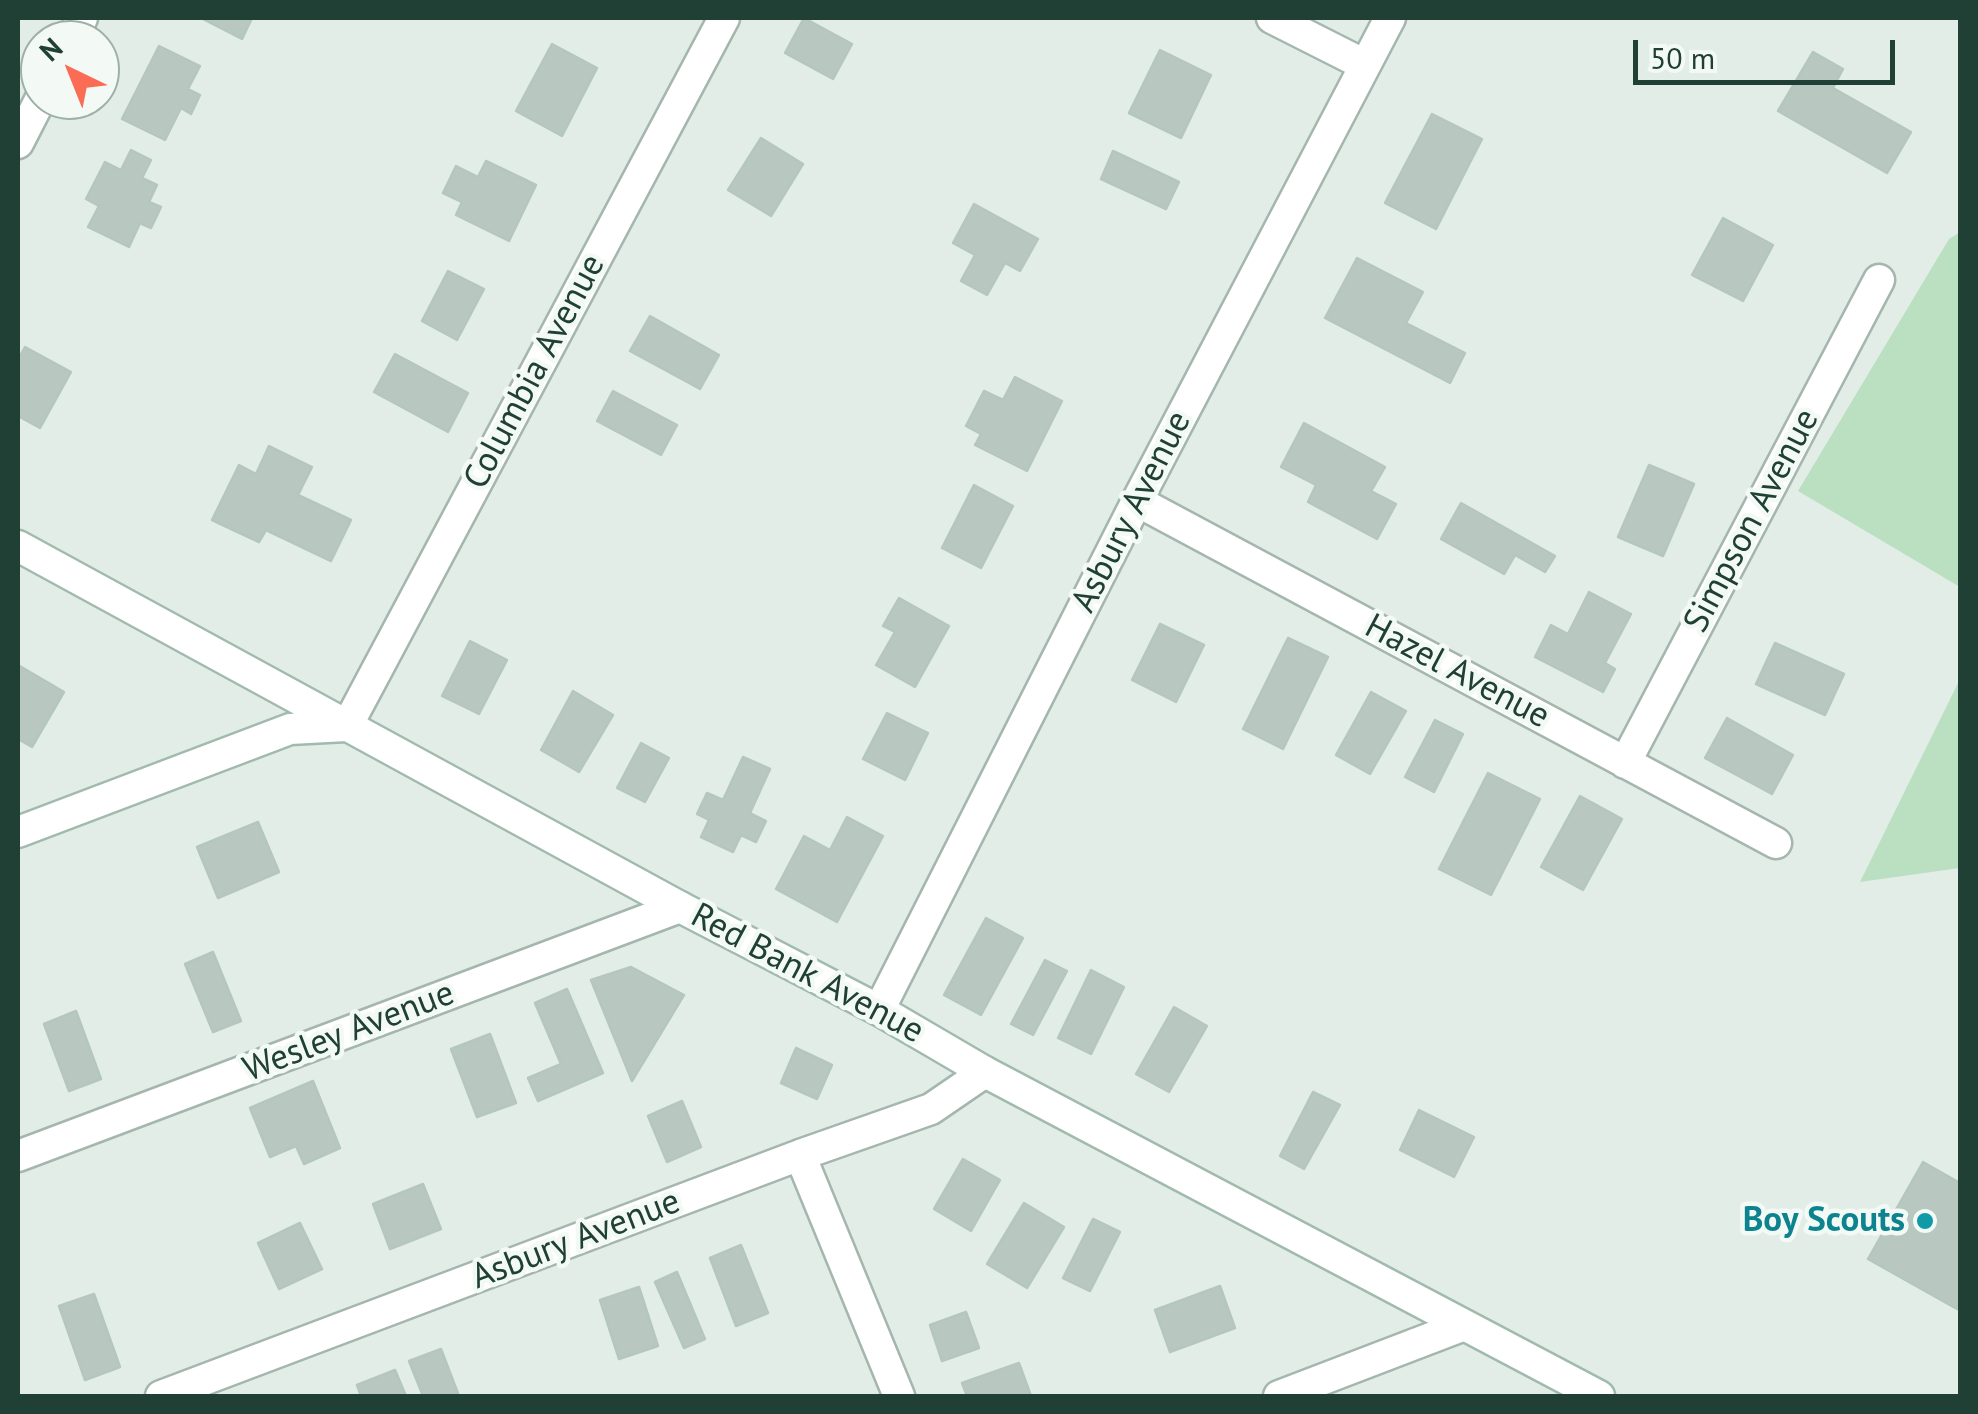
<!DOCTYPE html>
<style>
body{margin:0}
#map{position:relative;width:1978px;height:1414px;overflow:hidden;background:#e2ede7;font-family:"PT Sans",sans-serif}
canvas{display:block}
.frame{position:absolute;inset:0;border:20px solid #214035;pointer-events:none}
.north{position:absolute;left:20px;top:20px;width:100px;height:100px;box-sizing:border-box;background:#f3faf6;border:2px solid #9fb0a9;border-radius:50%;rotate:317deg;font-size:28px;font-weight:700;line-height:40px;text-align:center;color:#214035}
.north::after{content:'';display:block;margin:auto;width:35px;height:45px;background:#fa6d54;clip-path:polygon(50% 0,100% 100%,50% 72%,0 100%)}
.scale{position:absolute;left:1633px;top:40px;width:262px;height:45px;box-sizing:border-box;border:5px solid #214035;border-top:0;padding-left:12px;font-size:30px;line-height:35px;white-space:nowrap;color:#214035;-webkit-text-stroke:8px #f3faf6;paint-order:stroke}
</style>
<div id="map">
<canvas width="1978" height="1414"></canvas>
<div class="frame"></div>
<div class="north">N</div>
<div class="scale">50 m</div>
</div>
<script>
const context = document.querySelector('canvas').getContext('2d');
context.lineJoin = 'round';
function fillPath(path, color) {
  context.fillStyle = color;
  context.fill(path, 'evenodd');
}
function stroke(path, color, width, dash) {
  context.strokeStyle = color;
  context.lineWidth = width;
  context.lineCap = dash ? 'butt' : 'round';
  context.setLineDash(dash || []);
  context.stroke(path);
}
function write(font, color, halo, rows, align = 'center') {
  context.font = font + ' "PT Sans",sans-serif';
  context.lineWidth = 9;
  context.setLineDash([]);
  context.textBaseline = 'middle';
  context.strokeStyle = halo;
  context.fillStyle = color;
  for (const [text, x, y, turn = 0] of rows) {
    context.save();
    context.translate(x, y);
    context.rotate((+turn || 0) * Math.PI / 180);
    context.textAlign = isNaN(turn) ? turn : align;
    if (halo) context.strokeText(text, 0, 0);
    context.fillText(text, 0, 0);
    context.restore();
  }
}
const green = new Path2D(`
 M1960,232v355l-162,-96 151,-252z
 M1960,679v189l-100,14z`);
const building = new Path2D(`
 M201,18h51l-10,21z
 M804,18l48,26 -19,35 -48,-26z
 M552,44l45,24 -35,68 -46,-25z
 M159,46l41,20 -12,23 12,6 -9,19 -10,-6 -16,32 -43,-21z
 M1160,50l51,25 -30,63 -52,-25z
 M1813,52l30,17 -10,19 78,44 -24,41 -109,-62z
 M1432,114l50,25 -46,90 -51,-26z
 M761,138l42,26 -32,52 -43,-26z
 M131,150l20,10 -9,18 15,7 -8,17 12,5 -10,21 -11,-5 -11,24 -41,-20 11,-21 -13,-7 19,-37 16,8z
 M1113,151l66,31 -13,27 -65,-30z
 M486,161l50,24 -27,56 -53,-26 6,-13 -19,-9 13,-27 22,11z
 M974,204l64,35 -18,32 -15,-8 -18,32 -26,-14 14,-26 -22,-12z
 M1723,218l50,27 -30,56 -51,-26z
 M1357,258l66,34 -17,31 59,30 -15,30 -125,-65z
 M448,271l36,18 -27,51 -35,-19z
 M650,316l69,39 -19,34 -70,-38z
 M25,347l46,25 -31,56 -22,-12v-56z
 M395,354l73,39 -20,39 -74,-40z
 M1015,377l47,24 -35,70 -52,-26 6,-11 -15,-8 18,-35 19,9z
 M613,391l64,34 -16,30 -64,-34z
 M1304,423l81,44 -14,24 25,13 -19,35 -69,-37 8,-17 -35,-18z
 M269,446l43,21 -14,28 53,25 -20,41 -65,-31 -7,12 -47,-22 27,-55 17,9z
 M1649,465l45,19 -31,72 -45,-19z
 M974,485l39,21 -32,62 -39,-20z
 M1461,503l94,53 -10,16 -30,-17 -11,19 -63,-35z
 M1589,592l42,22 -26,49 10,6 -12,23 -68,-35 16,-32 17,9z
 M899,598l50,28 -34,61 -39,-22 19,-33 -12,-6z
 M1160,624l44,21 -28,57 -44,-22z
 M1288,638l40,19 -45,92 -40,-20z
 M470,641l37,19 -28,54 -37,-18z
 M1775,643l69,31 -19,41 -69,-31z
 M18,665l46,27 -32,55 -14,-8z
 M573,691l40,24 -34,57 -38,-22z
 M1371,692l35,19 -36,63 -34,-19z
 M887,713l41,20 -23,47 -42,-21z
 M1727,718l66,37 -21,39 -67,-36z
 M1435,720l28,14 -29,58 -29,-15z
 M641,743l28,15 -24,44 -28,-14z
 M743,757l27,12 -20,44 16,8 -10,21 -15,-7 -8,17 -32,-15 8,-17 -12,-6 10,-21 16,7z
 M1488,773l52,26 -49,96 -52,-26z
 M1580,796l42,23 -39,71 -42,-23z
 M847,817l36,19 -46,86 -61,-33 28,-53 26,14z
 M258,822l21,50 -61,26 -21,-51z
 M986,918l37,20 -42,77 -37,-20z
 M213,952l28,69 -28,11 -28,-68z
 M1045,960l22,11 -34,64 -22,-11z
 M631,967l53,28 -52,86 -41,-101z
 M1091,970l33,17 -33,67 -33,-16z
 M567,989l36,84 -65,28 -10,-23 33,-14 -26,-61z
 M1174,1007l33,19 -38,66 -33,-18z
 M76,1011l25,68 -32,12 -25,-67z
 M490,1034l26,69 -39,14 -26,-68z
 M796,1048l36,17 -15,34 -36,-16z
 M313,1081l27,67 -36,16 -8,-18 -26,11 -20,-49z
 M1313,1092l27,13 -36,64 -24,-13z
 M682,1101l19,46 -34,15 -19,-46z
 M1419,1110l55,27 -20,40 -54,-27z
 M963,1159l37,21 -29,51 -37,-22z
 M1923,1162l37,21v120l-3,6 -89,-50z
 M423,1184l18,45 -51,20 -17,-45z
 M1024,1203l40,24 -37,61 -40,-24z
 M1093,1219l27,13 -30,59 -27,-13z
 M300,1223l22,46 -43,20 -21,-46z
 M741,1245l27,68 -32,13 -26,-68z
 M677,1272l28,67 -21,9 -29,-66z
 M1220,1286l15,42 -65,24 -15,-42z
 M639,1287l19,59 -39,13 -19,-59z
 M94,1294l26,73 -35,13 -26,-74z
 M966,1312l13,36 -37,13 -12,-36z
 M441,1349l18,47h-36l-14,-35z
 M1019,1363l12,33h-64l-5,-13z
 M395,1370l11,26h-45l-4,-11z`);
const street = new Path2D(`
 M1272,18l93,47
 M71,40l11,-22
 M18,143l22,-43
 M1137,501l639,342
 M347,726l377,-708
 M1625,763l254,-483
 M879,1010l258,-509 253,-483
 M800,1155l99,241
 M18,1156l662,-249
 M161,1396l639,-241 131,-46 54,-37
 M1279,1396l183,-70`);
const secondary = new Path2D(`
 M18,546l662,361 199,103 106,62 614,324
 M18,832l272,-103 56,-3`);
const markers = [
 [1925,1221,10,"#0f9aa8"]
];
const streetNames = [
 ["Columbia Avenue",535,372,-62],
 ["Asbury Avenue",1132,512,-63],
 ["Simpson Avenue",1752,521,-62],
 ["Hazel Avenue",1457,672,28],
 ["Red Bank Avenue",807,974,28],
 ["Wesley Avenue",349,1032,-21],
 ["Asbury Avenue",576,1240,-21]
];
const cultureNames = [
 ["Boy Scouts",1905,1221]
];
fillPath(green, '#bae0c1');
fillPath(building, '#b8c8c0');
stroke(building, '#b4c7be', 2.5);
stroke(street, '#a4b6ae', 35);
stroke(secondary, '#a0baae', 35);
stroke(street, '#fff', 30);
stroke(secondary, '#fff', 30);
for (const [x, y, r, color] of markers) {
  const dot = new Path2D();
  dot.arc(x, y, r, 0, 2 * Math.PI);
  context.fillStyle = color;
  context.fill(dot);
  stroke(dot, '#f3faf6', 4);
}
write('35px', '#214035', '#f3faf6', streetNames);
write('bold 35px', '#0d838f', '#f3faf6', cultureNames, 'right');
</script>
